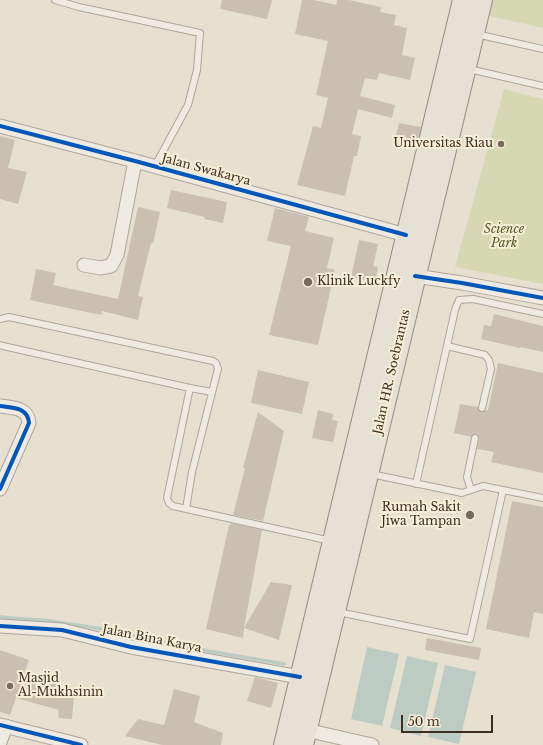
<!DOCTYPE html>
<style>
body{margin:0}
#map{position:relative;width:543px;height:745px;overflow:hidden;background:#e7e0d1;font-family:"Libre Baskerville",serif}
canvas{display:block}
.scale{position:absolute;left:401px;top:715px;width:92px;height:18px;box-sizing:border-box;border:2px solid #3d2e20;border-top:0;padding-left:5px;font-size:12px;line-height:14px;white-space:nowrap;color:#3d2e20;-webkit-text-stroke:3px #f7eed8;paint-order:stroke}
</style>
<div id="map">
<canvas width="543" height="745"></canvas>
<div class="scale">50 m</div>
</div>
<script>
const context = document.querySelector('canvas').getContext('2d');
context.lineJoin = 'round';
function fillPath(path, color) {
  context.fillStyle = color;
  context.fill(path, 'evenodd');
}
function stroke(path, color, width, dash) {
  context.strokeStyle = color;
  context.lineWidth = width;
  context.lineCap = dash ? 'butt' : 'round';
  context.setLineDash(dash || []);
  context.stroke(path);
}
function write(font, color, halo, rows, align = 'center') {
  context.font = font + ' "Libre Baskerville",serif';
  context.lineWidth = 4;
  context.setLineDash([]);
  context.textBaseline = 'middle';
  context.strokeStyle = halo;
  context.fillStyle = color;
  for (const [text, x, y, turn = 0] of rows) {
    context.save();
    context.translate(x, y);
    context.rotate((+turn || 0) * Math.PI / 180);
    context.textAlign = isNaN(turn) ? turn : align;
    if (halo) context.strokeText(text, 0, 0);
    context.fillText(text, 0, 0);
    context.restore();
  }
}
const green = new Path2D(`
 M493,0h50v28l-54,-12z
 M504,89l39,10v185l-88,-17z`);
const water = new Path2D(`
 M367,647l32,7 -17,72 -31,-7z
 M407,656l31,7 -17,73 -31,-8z
 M445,665l31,7 -17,72 -31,-7z`);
const stream = new Path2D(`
 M0,617l51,4 52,8 59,14 122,21`);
const building = new Path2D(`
 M222,0h50l-5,19 -47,-10z
 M302,0h12l22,5 1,-5h12l32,7 -1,5 16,3 -2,10 13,3 -5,27 13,3 -5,22 -31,-7 -2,7 -12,-2 -5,18 35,9 -3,13 -34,-9 -6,25 9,2 -4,20h-3l-9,40 -48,-11 16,-59 8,2 7,-30 -12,-3 12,-54 -33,-7z
 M399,123l22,4 -3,13 -22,-5z
 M0,136l15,4 -7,28 19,4 -9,32 -18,-5z
 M171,190l56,12 -4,21 -19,-4 1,-2 -38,-9z
 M138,207l22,5 -7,31h-2l-13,53 5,1 -5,23 -36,-9 -1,4 -71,-15 6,-31 20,4 -3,12 65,14z
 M275,208l34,9 -4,14 29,7 -7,30 8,2 -17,75 -49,-10 22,-89 -24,-5z
 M359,240l19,4 -5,22 5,1 -3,15 -24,-5z
 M494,314l49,12v26l-23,-5v1l-39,-9 3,-14 7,1z
 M498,363l45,10v100l-52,-11 3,-10 -17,-3 2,-10 -1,-5h-4l-3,3 -17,-4 6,-29 18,3 1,4 2,1 7,-2z
 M258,370l51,12 -7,32 -51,-11z
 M318,410l15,4 -1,6 6,1 -5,21 -21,-4z
 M258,412l26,19 -21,90 -30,-6 12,-47h-2z
 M512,501l31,6v107l-9,-2 -5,26 -43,-9z
 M231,523l31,7 -18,98 27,-46 21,3 -13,55 -35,-12 -1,10 -37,-9 23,-104h2z
 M427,638l54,10 -2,12 -54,-10z
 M0,650l29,10 -5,13 33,9 -2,11 19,2 -2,24 -14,-1 1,-8 -43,-12 -6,17 -10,-3z
 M255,677l23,6 -7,25 -24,-7z
 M174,689l26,7 -6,26 29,11 -2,12h-59l-37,-9 13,-17 26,6z`);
const service = new Path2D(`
 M55,0l24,7 121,26 -3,37 -9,35 -33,61
 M476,34l67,15
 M469,69l74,17
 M0,319l9,-2 204,44 3,2 2,6 -26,103 -6,37
 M0,345l3,1 187,42 -23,110 2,5 4,3 158,35
 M447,346l38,9 4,5 2,9 -9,39
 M190,388l22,4
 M371,474l91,19 21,-7 60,12
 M416,484l39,-174 4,-10 14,-1 70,15
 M471,490l-4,-13 8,-39
 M338,612l132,27 33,-149`);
const minor = new Path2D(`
 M0,126l135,35 271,74
 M84,265l16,3 11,-2 6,-11 18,-94
 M415,276l47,7 81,15
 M0,406c12,2 28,1 29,17l-29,66
 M0,626l62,4 69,17 169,30
 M0,725l81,20
 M306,730l66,15
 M0,742l6,-16`);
const primary = new Path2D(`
 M284,745l179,-745
 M303,745l179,-745`);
const cycleway = new Path2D(`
 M0,126l135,35 271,74
 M415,276l47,7 81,15
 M0,406c12,2 28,1 29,17l-29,66
 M0,626l62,4 69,17 169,30
 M0,725l81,20`);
const markers = [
 [501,144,4,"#786c5e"],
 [308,282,5,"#786c5e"],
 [470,515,5,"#786c5e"],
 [10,686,4,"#786c5e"]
];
const poiNames = [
 ["Universitas Riau",493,144],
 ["Klinik Luckfy",317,282,"left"],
 ["Rumah Sakit",461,508],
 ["Jiwa Tampan",461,522],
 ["Masjid",18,679,"left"],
 ["Al-Mukhsinin",18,693,"left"]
];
const streetNames = [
 ["Jalan Swakarya",206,170,15],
 ["Jalan HR. Soebrantas",392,372,-77],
 ["Jalan Bina Karya",152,639,11]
];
const parkNames = [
 ["Science",504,230],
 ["Park",504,244]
];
fillPath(green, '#d6d7b3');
fillPath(water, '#bcccc2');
stroke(stream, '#bcccc2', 3.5);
fillPath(building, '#cbbfb2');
stroke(service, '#ada599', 8);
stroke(minor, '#ada599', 15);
stroke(primary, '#928b80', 22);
stroke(service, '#efebe3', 6);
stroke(minor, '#efebe3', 13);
stroke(primary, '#e6e1d4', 20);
stroke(cycleway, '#0057b8', 4);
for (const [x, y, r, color] of markers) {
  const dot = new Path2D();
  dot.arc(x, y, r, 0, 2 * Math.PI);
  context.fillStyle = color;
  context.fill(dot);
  stroke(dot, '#f7eed8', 1.5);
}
write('12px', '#3d2e20', '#f7eed8', poiNames, 'right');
write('12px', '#3d2e20', '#f7eed8', streetNames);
write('italic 12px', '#4d5a26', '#f7eed8', parkNames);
</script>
